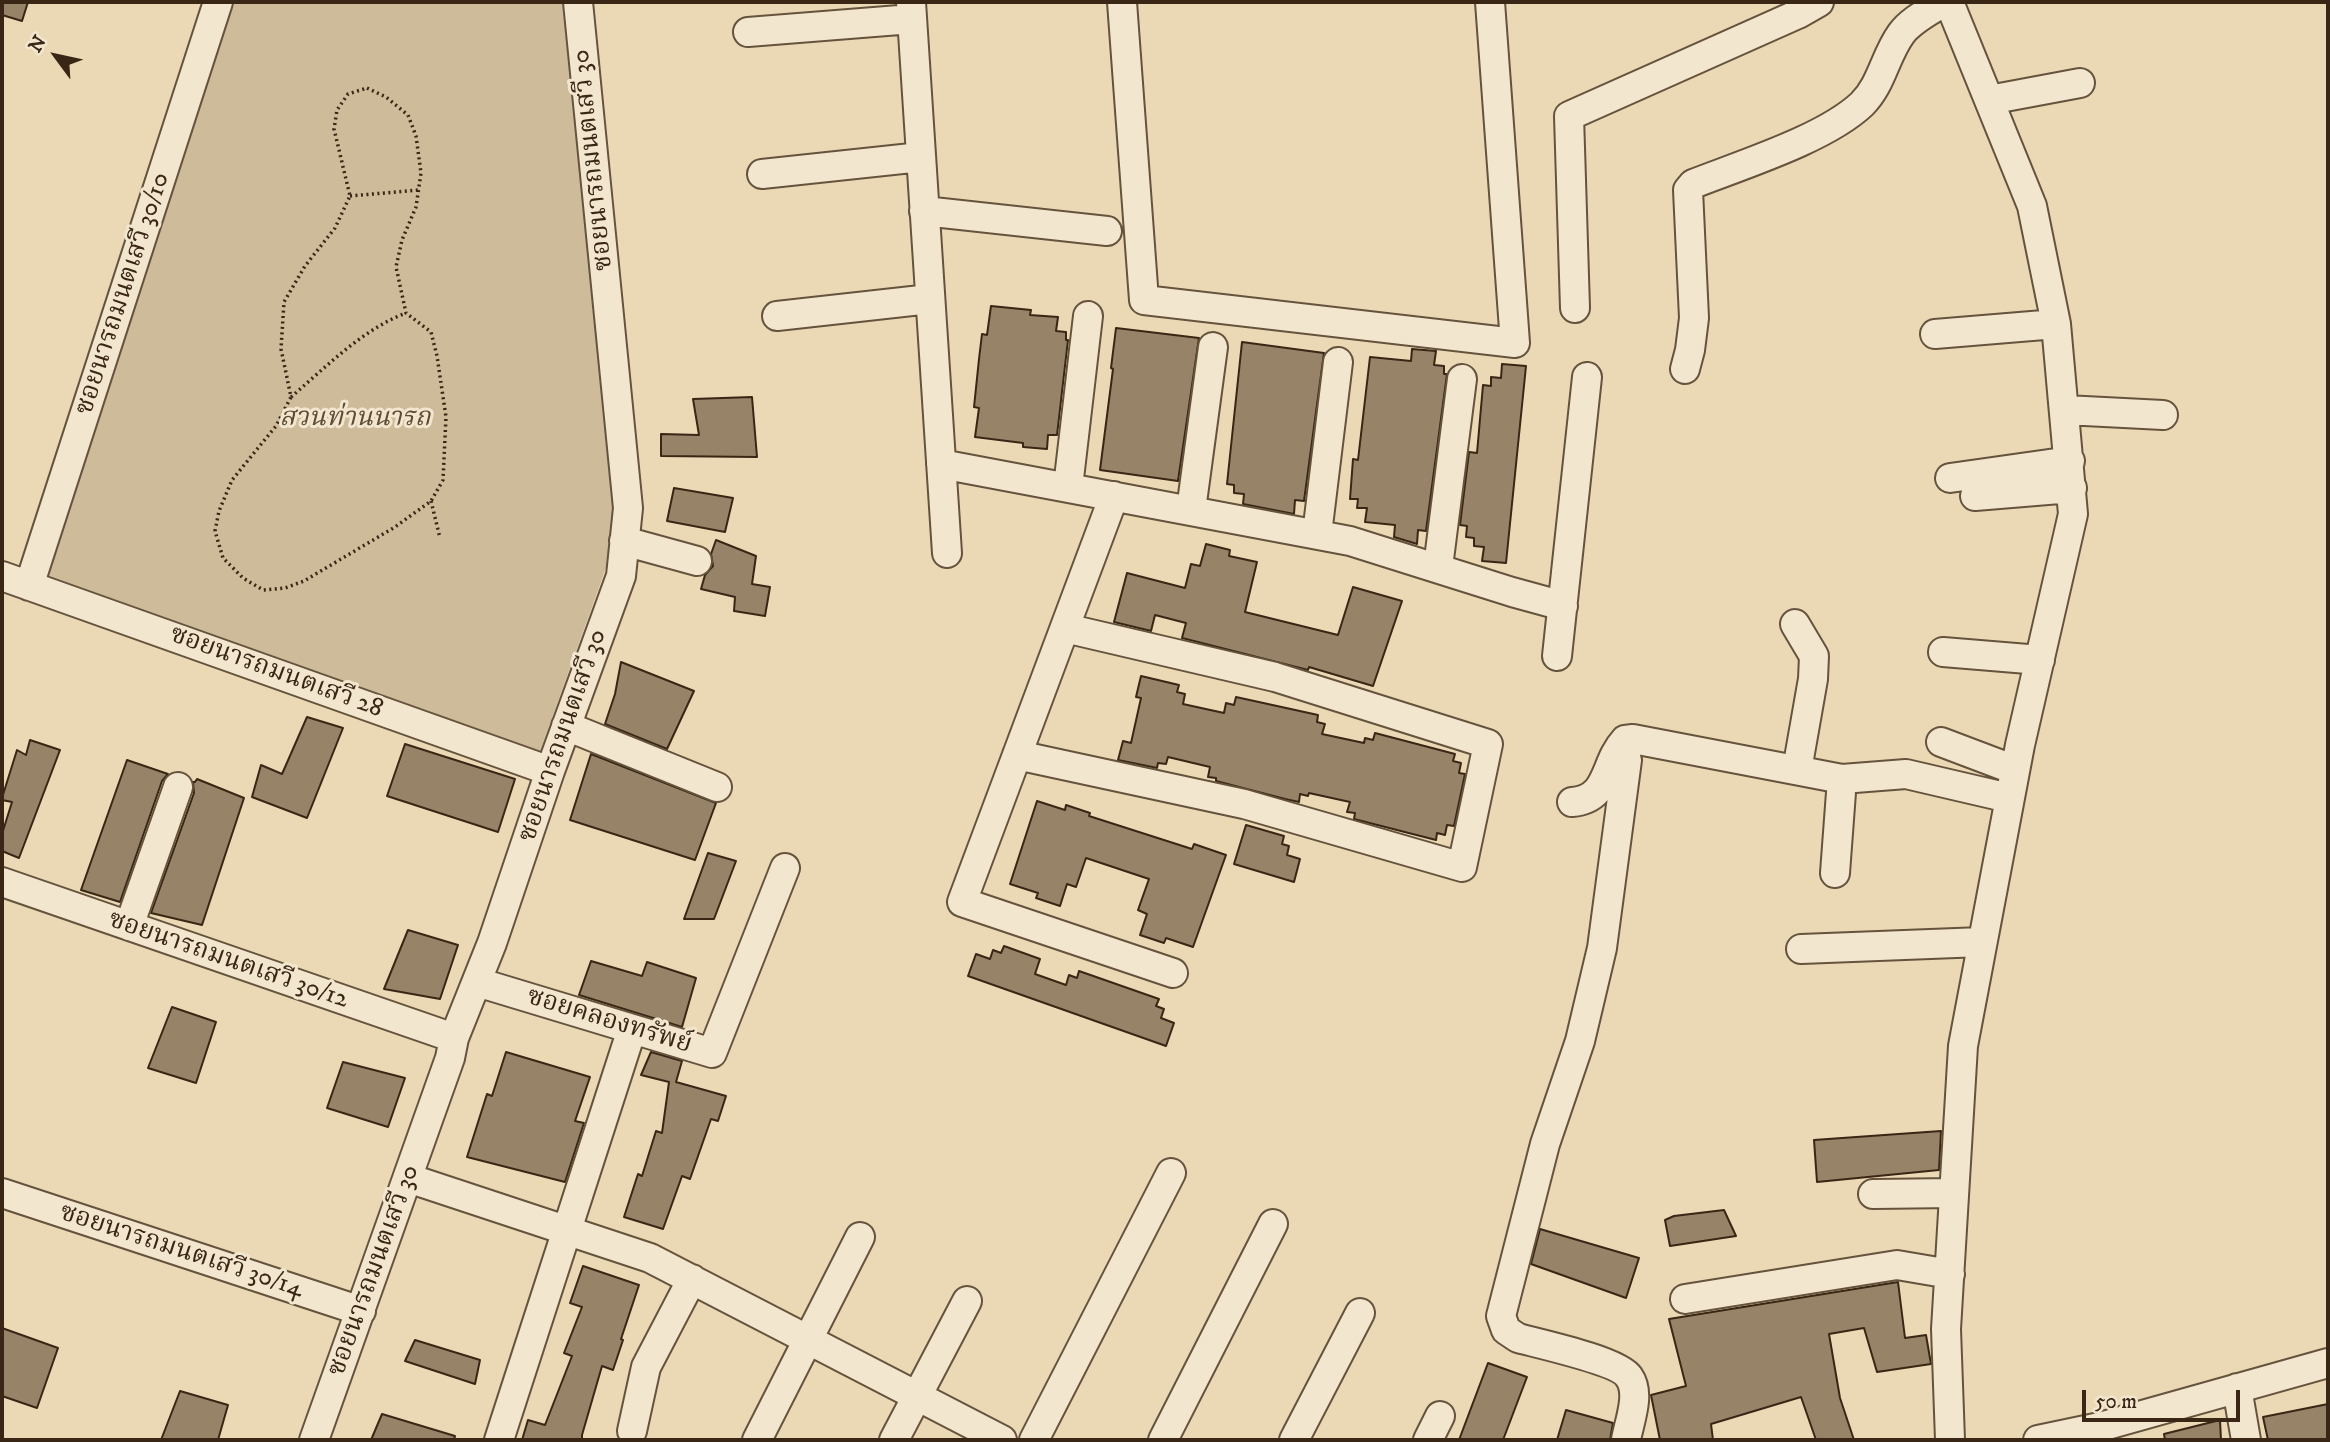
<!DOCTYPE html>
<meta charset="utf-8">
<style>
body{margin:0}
#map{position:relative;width:2330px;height:1442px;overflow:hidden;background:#ebd9b5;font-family:"IM FELL DW Pica",serif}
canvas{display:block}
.frame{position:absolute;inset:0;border:4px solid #392615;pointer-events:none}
.north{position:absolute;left:21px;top:21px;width:70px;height:70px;-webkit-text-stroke:5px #f2e6cf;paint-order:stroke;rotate:303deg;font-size:19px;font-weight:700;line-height:28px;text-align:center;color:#392615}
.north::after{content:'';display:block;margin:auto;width:24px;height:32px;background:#392615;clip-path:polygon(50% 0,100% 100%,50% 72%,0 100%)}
.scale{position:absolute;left:2082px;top:1390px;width:158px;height:32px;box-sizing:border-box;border:4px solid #392615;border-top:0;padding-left:9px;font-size:21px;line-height:24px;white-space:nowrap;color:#392615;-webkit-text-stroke:5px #f2e6cf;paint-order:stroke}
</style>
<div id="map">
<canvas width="2330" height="1442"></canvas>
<div class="frame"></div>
<div class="north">N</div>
<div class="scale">50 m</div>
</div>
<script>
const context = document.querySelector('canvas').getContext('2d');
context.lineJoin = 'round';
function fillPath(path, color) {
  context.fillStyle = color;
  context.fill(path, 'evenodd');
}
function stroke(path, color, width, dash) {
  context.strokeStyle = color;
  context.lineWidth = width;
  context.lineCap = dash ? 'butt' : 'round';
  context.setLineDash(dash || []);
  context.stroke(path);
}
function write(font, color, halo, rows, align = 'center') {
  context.font = font + ' "IM FELL DW Pica","Noto Serif Thai",serif';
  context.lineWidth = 6;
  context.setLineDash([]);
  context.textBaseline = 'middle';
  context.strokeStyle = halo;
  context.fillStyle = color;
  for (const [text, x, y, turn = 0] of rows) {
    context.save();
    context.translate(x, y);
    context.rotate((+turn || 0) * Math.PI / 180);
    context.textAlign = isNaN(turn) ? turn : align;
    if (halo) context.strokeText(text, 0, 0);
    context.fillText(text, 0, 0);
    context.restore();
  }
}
const green = new Path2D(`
 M228,2h338l48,498 -7,65 -67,186 -496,-177z`);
const building = new Path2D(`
 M2,2h26l-6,19 -20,-6z
 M991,306l40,4 -1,5 28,2 -2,14 10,1v8h2l-11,95h-9l-1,14 -24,-2v-4l-48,-6 4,-29 -5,-1 5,-48 3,-25 5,1z
 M1116,328l83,10 -21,143 -78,-11 13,-101 -2,-1z
 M1242,342l82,11 -20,148 -9,-1 -1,14 -51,-10 1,-10 -10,-1v-8l-7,-1z
 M1412,349l24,2 -2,14 10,1v8h3l-21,157 -8,-1 -1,14 -23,-7 1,-12 -30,-3 2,-14h-10l1,-9h-8l3,-40 5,1 12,-103 41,4z
 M1502,364l24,2 -20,197 -24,-2 2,-14 -10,-1v-8l-8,-1 1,-11 -7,-1 9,-73 8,1 6,-68 8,1v-9l10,1z
 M752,397l5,60 -96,-1v-22l38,1 -6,-36z
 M674,488l59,10 -8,34 -58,-11z
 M716,540l40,16 -4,28 18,3 -5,29 -31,-5 1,-14 -34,-8 4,-14 8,-9 -2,-12z
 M1206,544l24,6 -1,6 28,6 -12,50 93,23 15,-48 49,14 -29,85 -64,-19 -1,3 -126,-32 4,-15 -31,-8 -4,16 -37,-9 13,-49 58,15 6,-24 9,2z
 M621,662l73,29 -27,58 -62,-25 10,-30z
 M1141,676l38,9 -2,7 8,2 -2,10 41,9 2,-10 8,2 2,-8 82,18 -1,7 8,2 -3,10 42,9 1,-5 8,2 2,-7 80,21 -2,7 8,2 -2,10 6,1 -11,52 -7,-1 -2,10 -8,-2 -1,7 -82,-21 1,-6 -8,-1 3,-10 -41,-9 -1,3 -8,-2 -1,8 -14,-3 -69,-18v-3l-8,-1 2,-10 -42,-10 -2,7 -8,-1 -1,5 -39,-8 5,-19 8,2 10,-45 -5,-1z
 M307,717l36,11 -36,90 -55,-21 9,-32 21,9z
 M30,740l30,10 -41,108 -17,-7v-17l10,-32 -10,-2v-2l15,-48 9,5z
 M405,744l110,35 -17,53 -111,-36z
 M591,754l125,49 -21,57 -125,-40z
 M127,760l41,14 -6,7 -42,121 -39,-12z
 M197,779l47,19 -42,127 -51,-12 43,-120 -1,-11h2z
 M1037,801l28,9 1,-5 24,8 -1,3 103,33 2,-5 32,11 -33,92 -27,-9 -2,5 -24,-8 7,-21 -9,-4 11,-31 -63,-21 -10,29 -9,-3 -7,22 -24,-8 2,-5 -28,-9z
 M1246,825l38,11 -2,8 7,2 -2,9 13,4 -6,23 -60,-18z
 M708,853l28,8 -22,58h-30z
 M408,930l50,15 -18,54 -56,-10z
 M1004,946l36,13 -5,15 31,11 3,-10 8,3 2,-7 80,28 -3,7 8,3 -3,9 13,5 -8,23 -198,-70 8,-22 14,5 3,-9 8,3z
 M591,961l51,15 5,-14 49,16 -14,49 -103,-32z
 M172,1007l44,15 -20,61 -48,-15z
 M506,1052l84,25 -15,44 9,2 -19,59 -98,-25 20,-63 5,2z
 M651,1052l31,9 -6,21 50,14 -8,25 -7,-2 -21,60 -8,-3 -19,53 -39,-12 14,-43 4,2 14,-45 6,2 7,-51 -28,-7z
 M343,1062l62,16 -17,49 -61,-19z
 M1941,1131l-2,39 -122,12 -3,-42z
 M1724,1210l12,26 -66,10 -5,-26 9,-4z
 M1540,1229l99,29 -13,40 -95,-34z
 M583,1266l56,19 -18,54 2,1 -10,30 -11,-4 -20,69v5h-60l6,-20 17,5 27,-69 -8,-3 18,-46 -12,-4z
 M1898,1282l7,56 21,-3 5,29 -54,8 -13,-44 -35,6 11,64 14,42h-38l-15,-43 -90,27 2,16h-53l-9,-45 35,-9 -17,-67z
 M2,1328l56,20 -21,60 -35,-12z
 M415,1340l65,20 -5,24 -70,-23z
 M1488,1363l39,14 -24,63h-44z
 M180,1391l48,14 -10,35h-57z
 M2328,1404v36h-60l-5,-23z
 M1566,1410l47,13 -3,17h-53z
 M382,1414l73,22 -1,4h-83z
 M2220,1420l1,20h-56l-1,-6z`);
const path = new Path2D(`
 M367,88l19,9 22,18 8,21 5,37 -5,34 -14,33 -6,27 10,46 25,19 6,24 9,61 -3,63 -12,21 -36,26 -91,54 -19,7 -22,2 -20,-12 -20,-20 -8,-27 4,-20 13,-31 44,-54 15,-29 -10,-48 3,-47 21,-36 30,-38 15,-32 -16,-67 3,-19 11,-16z
 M350,196l69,-6
 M291,397c35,-30 72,-68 115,-84
 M431,501l9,37`);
const minor = new Path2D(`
 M911,2l36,551
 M1122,2l22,298 371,43 -25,-341
 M1949,2l83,204 24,118 17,190 -53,231 -57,301 -17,283 4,111
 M748,32l164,-13
 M1989,100l91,-17
 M762,174l159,-17
 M924,211l183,20
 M1575,308l-6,-192 229,-102 21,-12
 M777,316l153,-17
 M1935,334l121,-10
 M1685,369l5,-19 4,-32 -6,-128 5,-6c48,-19 132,-45 169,-80 20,-20 23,-48 39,-70 10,-14 29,-23 43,-32
 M2065,410l98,5
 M941,464l409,77 162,51 51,14
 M1950,478l120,-17
 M1068,487l20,-171
 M1114,496l-152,406 211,71
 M1975,496l97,-8
 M1191,510l22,-163
 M1317,534l21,-172
 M624,541l73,20
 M1438,567l24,-188
 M2,576l548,195
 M29,586l189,-584
 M1795,624l19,32 -1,23 -16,91
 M1943,652l97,8
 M1557,656l30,-279
 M566,726l151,61
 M1941,742l74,28
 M1017,755l227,49 218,63 26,-123 -213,-67 -210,-49
 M1572,802c38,-3 31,-38 53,-62l8,-1 209,40 64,-5 103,24
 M1835,873l7,-94
 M2,882l452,156
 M129,926l49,-139
 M1801,949l181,-7
 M477,982l235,71 73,-185
 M408,1178l242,80 352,182
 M2,1193l359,118
 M1873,1194l81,-1
 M1685,1299l212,-34 53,9
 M2237,1388l9,52
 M632,1431l14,-64 46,-88
 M314,1440l136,-382 4,-20 38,-95 58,-172 71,-195 7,-68 -50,-506
 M499,1440l133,-411
 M757,1440l103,-203
 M894,1440l73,-139
 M1034,1440l137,-267
 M1163,1440l110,-216
 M1294,1440l66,-127
 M1428,1440l12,-24
 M1626,1440c3,-18 15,-46 3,-63 -10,-16 -89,-33 -111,-39l-12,-8 -5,-14 44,-172 35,-103 22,-93 25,-188
 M2038,1440l62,-13 228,-64`);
const streetNames = [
 ["ซอยนารถมนตเสวี 30",594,160,-96],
 ["ซอยนารถมนตเสวี 30/10",124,294,-72],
 ["ซอยนารถมนตเสวี 28",276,673,20],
 ["ซอยนารถมนตเสวี 30",564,736,-71],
 ["ซอยนารถมนตเสวี 30/12",228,961,19],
 ["ซอยคลองทรัพย์",609,1022,17],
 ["ซอยนารถมนตเสวี 30/14",181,1252,18],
 ["ซอยนารถมนตเสวี 30",375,1271,-70]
];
const parkNames = [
 ["สวนท่านนารถ",355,420]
];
fillPath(green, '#cdbb9a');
fillPath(building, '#968368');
stroke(building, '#392615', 2);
stroke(minor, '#66533d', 32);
stroke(path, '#392615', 3.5, [2, 3.5]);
stroke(minor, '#f2e6cf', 28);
write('26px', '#392615', '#f2e6cf', streetNames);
write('italic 26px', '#5e4b36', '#f2e6cf', parkNames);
</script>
